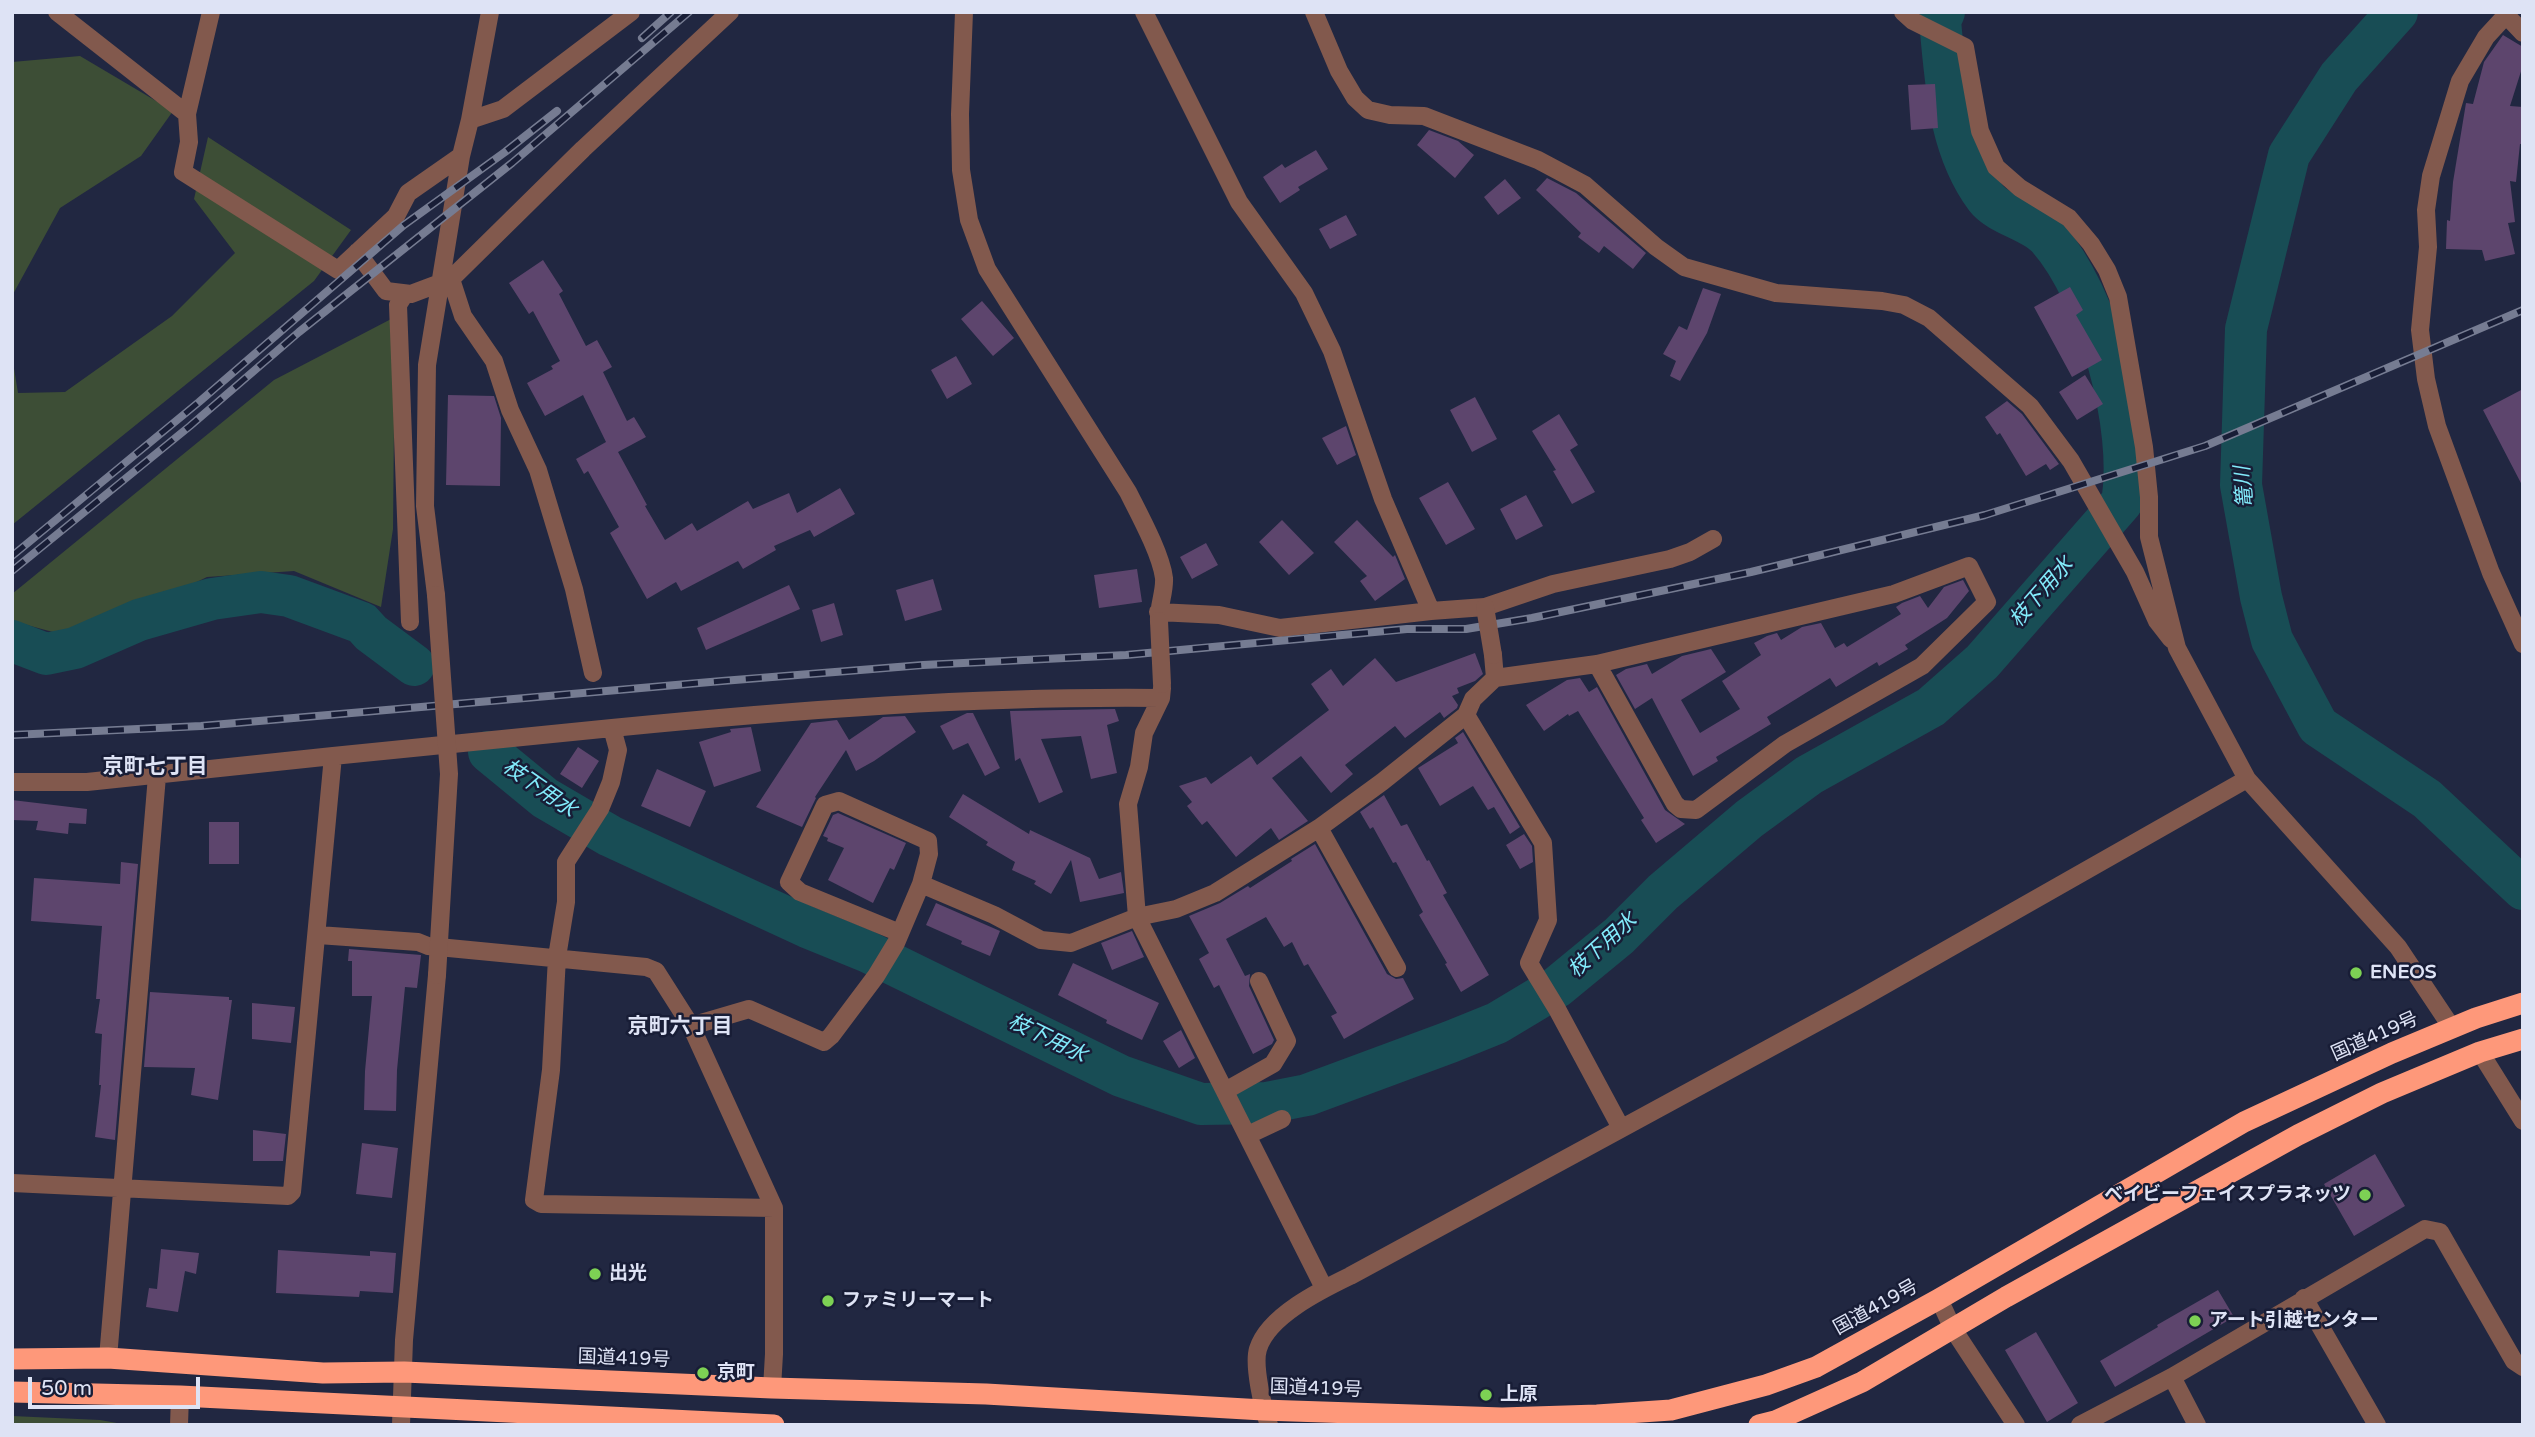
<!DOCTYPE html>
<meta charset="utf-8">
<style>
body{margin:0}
#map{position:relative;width:2535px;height:1437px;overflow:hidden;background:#212741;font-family:"Varela Round",sans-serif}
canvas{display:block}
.frame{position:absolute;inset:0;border:14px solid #dee3f5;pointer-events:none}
.scale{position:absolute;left:28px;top:1377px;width:172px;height:32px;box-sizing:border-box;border:4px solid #dee3f5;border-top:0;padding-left:9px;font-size:21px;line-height:24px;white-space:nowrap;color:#dee3f5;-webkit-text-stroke:5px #181d36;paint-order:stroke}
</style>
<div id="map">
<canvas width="2535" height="1437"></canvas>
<div class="frame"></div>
<div class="scale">50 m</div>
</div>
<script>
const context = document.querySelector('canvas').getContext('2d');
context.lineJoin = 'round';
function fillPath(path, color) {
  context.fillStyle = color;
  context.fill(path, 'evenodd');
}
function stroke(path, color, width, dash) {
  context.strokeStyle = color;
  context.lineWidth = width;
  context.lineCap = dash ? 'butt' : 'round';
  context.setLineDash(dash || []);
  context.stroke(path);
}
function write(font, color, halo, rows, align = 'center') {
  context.font = font + ' "Varela Round","Noto Sans JP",sans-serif';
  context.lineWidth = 5;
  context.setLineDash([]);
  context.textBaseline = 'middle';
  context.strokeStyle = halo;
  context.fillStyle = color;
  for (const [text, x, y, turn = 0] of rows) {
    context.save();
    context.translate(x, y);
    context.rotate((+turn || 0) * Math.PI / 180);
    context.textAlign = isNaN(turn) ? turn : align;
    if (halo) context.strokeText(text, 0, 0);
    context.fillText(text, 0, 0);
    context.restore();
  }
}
const green = new Path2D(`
 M80,56l93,55 -32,45 -81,52 -48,88v-234z
 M208,137l143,93 -37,51 -302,244v-169l6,37 47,-1 107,-76 63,-63 -41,-54z
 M395,317l-2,212 -12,78 -87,-36 -87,6 -128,62 -67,-18v-27l262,-214z
 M12,1416l88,4 28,5h-116z`);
const river = new Path2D(`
 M2397,12l-58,65 -50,78 -43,174 -5,156 20,112 11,43 46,86 109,73 96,90
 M12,641l34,13 29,-6 64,-28 73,-21 49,-7 28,4 73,27 9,10 43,32
 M489,752l56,46 65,38 197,91 59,24 255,125 80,28 65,-1 41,-8 143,-53 47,-19 60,-36 62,-51 44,-44 86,-73 60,-44 122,-68 51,-45 140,-160c13,-74 -24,-207 -74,-264 -15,-17 -49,-23 -62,-40 -38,-51 -40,-117 -46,-177l4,-9`);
const building = new Path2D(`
 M2503,35l20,12v18l-13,41 13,1v37h-3l-4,38 -6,-1 5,41 -7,1 7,31 -30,7 -3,-11 -36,-1 1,-29 3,1 3,-39 13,-79 7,1 11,-42z
 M1935,84l3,44 -27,2 -3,-45z
 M1429,130l29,11 16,14 -19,23 -38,-33z
 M1316,150l12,19 -30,18 2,3 -20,13 -17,-26 19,-13 3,4z
 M1547,178l29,15 70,60 -13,16 -29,-23 -5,7 -21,-16 3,-4 -45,-43z
 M1505,179l16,19 -23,17 -14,-18z
 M1346,215l11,20 -27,14 -11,-20z
 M543,260l20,31 -4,3 27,52 11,-6 15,27 -9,5 24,49 7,-4 12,20 -28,15 29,53 -2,1 20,34 27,-17 5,8 51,-30 5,8 36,-16 8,20 43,-25 15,26 -41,23 -4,-7 -36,16 2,4 -33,19 -5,-8 -57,30 -5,-9 -29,17 -37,-66 9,-6 -31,-56 -4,3 -8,-15 30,-17 -23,-47 -38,21 -18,-33 26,-14 -2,-3 9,-5 -27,-50 -4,3 -20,-31z
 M2070,287l13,23 -7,5 26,45 -30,17 -38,-70z
 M1703,288l18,6 -14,39 -27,48 -10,-5 6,-15 -13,-7 16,-28 8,4z
 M982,301l32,37 -21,18 -32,-37z
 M956,356l16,28 -25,15 -16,-29z
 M2085,375l18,29 -26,16 -18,-28z
 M2523,389v98l-40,-77z
 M448,395l46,1 7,22 -1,68 -54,-1z
 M1475,397l22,42 -25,13 -22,-42z
 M2007,401l15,13 37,50 -9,6 -4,-6 -20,12 -26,-43 -3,2 -12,-18z
 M1559,414l19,31 -8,5 25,42 -23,12 -19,-33 3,-1 -24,-39z
 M1346,426l10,29 -19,10 -15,-27z
 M1448,482l27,47 -29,16 -27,-47z
 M1526,495l17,31 -27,14 -16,-31z
 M1282,520l32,33 -25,22 -30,-33z
 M1357,520l36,37 2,-2 10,24 -30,22 -15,-20 7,-5 -33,-34z
 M1206,543l12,22 -26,14 -12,-22z
 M1137,569l5,33 -43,6 -5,-33z
 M933,579l9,31 -37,11 -9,-31z
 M1963,580l6,11 -22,27 -42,27 3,4 -29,17 -2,-4 -41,25 -6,-9 -63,39 4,7 -55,33 2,4 -25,15 -41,-78 -17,11 -19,-34 10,-6 21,-5 5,10 30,-18 29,-7 15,23 -45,28 19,33 40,-24 -18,-28 39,-26 -7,-12 13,-7 10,-3 4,7 21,-13 19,-4 14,25 9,-5 3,4 54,-33 -5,-7 6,-4 18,-7 8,12 16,-21z
 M789,585l11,24 -94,41 -9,-22z
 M834,603l9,32 -22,7 -9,-32z
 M1475,653l8,21 -8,7 -18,7 2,5 -7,3 6,9 -1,3 -13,10 -4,-6 -35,26 -10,-12 -50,39 8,9 -22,19 -30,-37 -29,22 36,43 -29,19 -8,-12 -35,29 -29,-36 -5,4 -15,-19 5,-4 -13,-16 27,-9 5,7 40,-28 6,9 72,-55 -18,-26 20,-15 12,17 32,-28 21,24z
 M1580,678l9,14 8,-5 68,123 20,14 -29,19 -15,-23 3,-2 -66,-107 -9,5 -1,-2 -24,17 -18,-26 41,-25z
 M1115,709l4,12 -12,4 10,48 -26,6 -10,-43 -40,3 22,53 -24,11 -19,-45 -5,3 -5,-50z
 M967,713h6l27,55 -15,8 -17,-33 -15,7 -13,-24z
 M905,716l11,16 -42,29 -18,10 -10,-21 -31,47 1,1 -14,29 -46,-20 55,-84 26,-3 12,20 34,-23z
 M751,727l10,44 -47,16 -15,-45 32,-10 -1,-3z
 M1463,732l57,95 -10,7 -16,-27 -6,3 -15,-24 -33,20 -22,-38 40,-25 -3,-5z
 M578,747l21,14 -17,27 -22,-14z
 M657,769l49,22 -16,36 -49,-21z
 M963,794l66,40 1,-4 60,28 9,21 22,-7 3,21 -44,9 -9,-42 -20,34 -17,-10 2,-3 -24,-11 3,-8 -29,-17 2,-3 -39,-25z
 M1384,795l17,31 6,-2 20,37 2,-1 18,33 -4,2 46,80 -28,17 -16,-28 2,-1 -28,-48 4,-3 -27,-50 -3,1 -20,-36 -3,2 -10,-17z
 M12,800l75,9 -1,15 -17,-1 -1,11 -32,-4 2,-9 -26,-1z
 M838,813l68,30 -12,27 -4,-2 -17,35 -45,-23 16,-32 -17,-7 1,-3 -5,-2 10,-21z
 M209,822h30v42h-30z
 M1524,834l8,12 1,16 -13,7 -14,-24z
 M1315,844l72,130 9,5 7,-1 11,21 -70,40 -13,-23 6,-3 -29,-49 -4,2 -12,-24 -8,5 -18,-30 -40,22 19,37 5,-2 -1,12 25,54 -2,4 -19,10 -34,-69 -5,3 -15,-29 10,-6 -20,-37 31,-13 28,-17 2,2 42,-27 -1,-2z
 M121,862l17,2 -23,276 -20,-3 6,-52h-2l3,-51 -7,-1 5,-34h-4l6,-73 -71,-5 3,-43 86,6z
 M936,903l64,28 -10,25 -29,-12 1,-3 -36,-16z
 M1132,931l12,26 -32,13 -11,-27z
 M349,949l72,6 -4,33 -12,-1 -8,83 -1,41 -32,-1 1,-39 7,-75h-20v-35h-4z
 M1073,963l86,40 -17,37 -36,-17 1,-3 -49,-25z
 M150,992l79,5v3h3l-14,100 -27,-5 4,-27 -51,-1z
 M252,1003l43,4 -4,36 -39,-4z
 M1181,1030l14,28 -16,10 -16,-27z
 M253,1130l33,4 -3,27h-30z
 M362,1143l36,5 -6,50 -36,-4z
 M2375,1154l30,52 -51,30 -30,-52z
 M161,1249l38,4 -3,21 -11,-3 -7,41 -32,-5 3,-19 8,1z
 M278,1250l92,6v-5l26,2 -3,40 -33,-2 -1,6 -83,-4z
 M2218,1290l16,27 -119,70 -15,-26 58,-34 -1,-2z
 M2036,1332l42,71 -31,19 -42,-72z`);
const minor = new Path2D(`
 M57,12l130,102
 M211,12l-24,102 2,28 -6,30 155,98 58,-54 12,-23 53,-37
 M964,12l-4,102 1,56 8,50 18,49 141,223c11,22 33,62 36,86 1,14 -6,29 -5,43
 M1144,12l95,190 65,91 28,58 51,148 48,112 54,-4 68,-23 117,-25 20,-7 23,-13
 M1314,12l25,59 16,27 13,12 22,5 34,1 114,44 47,25 71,62 28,20 92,26 106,8 22,4 25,13 101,88 41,55 64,111 22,49 14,18
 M1903,12l10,9 52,26 15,84 16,36 24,21 49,30 22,26 16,26 11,27 26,150 5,50v40l28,111 70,131 151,168 54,81
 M2509,12l-23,25 -26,44 -29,95 -5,34 2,37 -8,83 6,49 11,47 54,147 32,71
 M2506,15l17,18
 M470,120l33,-11 128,-97
 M357,252l29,39 25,3 40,-15 132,-130 147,-137
 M451,279l12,37 31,45 16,49 28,60 36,119 19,84
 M405,294l-7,11 12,317
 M436,595l-11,-89 2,-141 34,-209 9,-36 20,-108
 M1158,612l61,3 61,13 151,-17
 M1495,678l102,-14 297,-70 75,-28 18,36 -65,64 -137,78 -89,66 -15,-1 -6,-5 -78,-140
 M1162,688l-1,10 -17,35 -5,34 -11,37 9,113 187,371
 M1466,715l77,128 5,77 -19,43 28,46 64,119
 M333,756l279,-28
 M12,782h75l246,-26 -41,436 -4,4 -276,-13
 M1319,828l78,140
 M900,933l-100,-41 -11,-10 36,-77 14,-4 89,40 1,13 -8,30
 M318,935l100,7 10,4 218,21 10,4 35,55 83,182v146l-2,34
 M691,1026l58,-17 75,33 7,-6 45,-60 20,-33 25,-59 73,31 47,25 30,3 66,-26 39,-8 39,-16 104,-65 63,-46 84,-67 7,-16 22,-21 -2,-23
 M2480,1052l43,69
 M1225,1091l48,-27 14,-23 -28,-60
 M1248,1135l34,-16
 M774,1208l-233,-4 -7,-4 17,-130 6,-113 9,-55v-40l34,-53 11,-27 7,-32 -6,-22c183,-18 365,-32 549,-30
 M2304,1298l73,127
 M1939,1299l14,30 63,96
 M108,1358l49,-582
 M2172,1377l25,48
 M179,1425l1,-29
 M401,1425l3,-85 33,-365
 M1269,1425c-6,-16 -16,-60 -11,-76 10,-33 63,-59 92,-73l508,-276 389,-221
 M2080,1425l92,-48 253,-148 15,3 74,129 9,6`);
const highway = new Path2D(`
 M12,1359l96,-1 215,15 81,-1 368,16 214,6 277,16 239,8 95,-3 74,-5 95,-25 50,-18 123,-68 305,-177 148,-69 84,-35 47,-15
 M12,1392l168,4 594,29
 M1759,1425l16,-4 87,-39 144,-85 292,-162 84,-42 98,-41 43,-13`);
const rail = new Path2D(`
 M642,38l29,-26
 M12,556l187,-154 205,-177 101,-73 52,-41
 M12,571l178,-145 109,-94 213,-169 177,-151
 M12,735l189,-9 521,-45 201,-16 203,-10 281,-26h59l66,-11 219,-46 234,-57 220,-69 318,-136`);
const minorBridge = new Path2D(`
 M436,595l13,179 -12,201
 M1485,607l8,48
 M1159,621l3,63`);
const markers = [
 [2356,973,7,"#7dd154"],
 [2365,1195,7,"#7dd154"],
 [595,1274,7,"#7dd154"],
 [828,1301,7,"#7dd154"],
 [2195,1321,7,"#7dd154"],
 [703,1373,7,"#7dd154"],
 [1486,1395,7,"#7dd154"]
];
const poiNames = [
 ["ENEOS",2370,973],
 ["ベイビーフェイスプラネッツ",2351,1195,"right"],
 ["出光",609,1274],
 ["ファミリーマート",842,1301],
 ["アート引越センター",2209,1321],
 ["京町",717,1373],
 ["上原",1500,1395]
];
const streetNames = [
 ["国道419号",2375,1037,-24],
 ["国道419号",1876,1308,-29],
 ["国道419号",624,1359,2],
 ["国道419号",1316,1389,2]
];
const waterNames = [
 ["篭川",2245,487,-95],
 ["枝下用水",2042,593,-49],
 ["枝下用水",539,789,35],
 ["枝下用水",1603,946,-42],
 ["枝下用水",1047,1039,26]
];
const neighbourhoodNames = [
 ["京町七丁目",155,767],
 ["京町六丁目",680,1027]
];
fillPath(green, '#3d4e36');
stroke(river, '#184d55', 42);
fillPath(building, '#5d456d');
stroke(minor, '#82594d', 18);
stroke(highway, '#fe987a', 21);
stroke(rail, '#767c92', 8);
stroke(rail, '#181d36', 5, [16]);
stroke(minorBridge, '#82594d', 18);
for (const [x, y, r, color] of markers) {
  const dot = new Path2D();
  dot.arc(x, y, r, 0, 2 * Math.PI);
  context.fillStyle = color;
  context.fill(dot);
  stroke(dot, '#181d36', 2.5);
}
write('bold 19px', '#dee3f5', '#181d36', poiNames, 'left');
write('19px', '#dee3f5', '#181d36', streetNames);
write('italic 21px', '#82ebfb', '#181d36', waterNames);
write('bold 21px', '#dee3f5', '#181d36', neighbourhoodNames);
</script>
